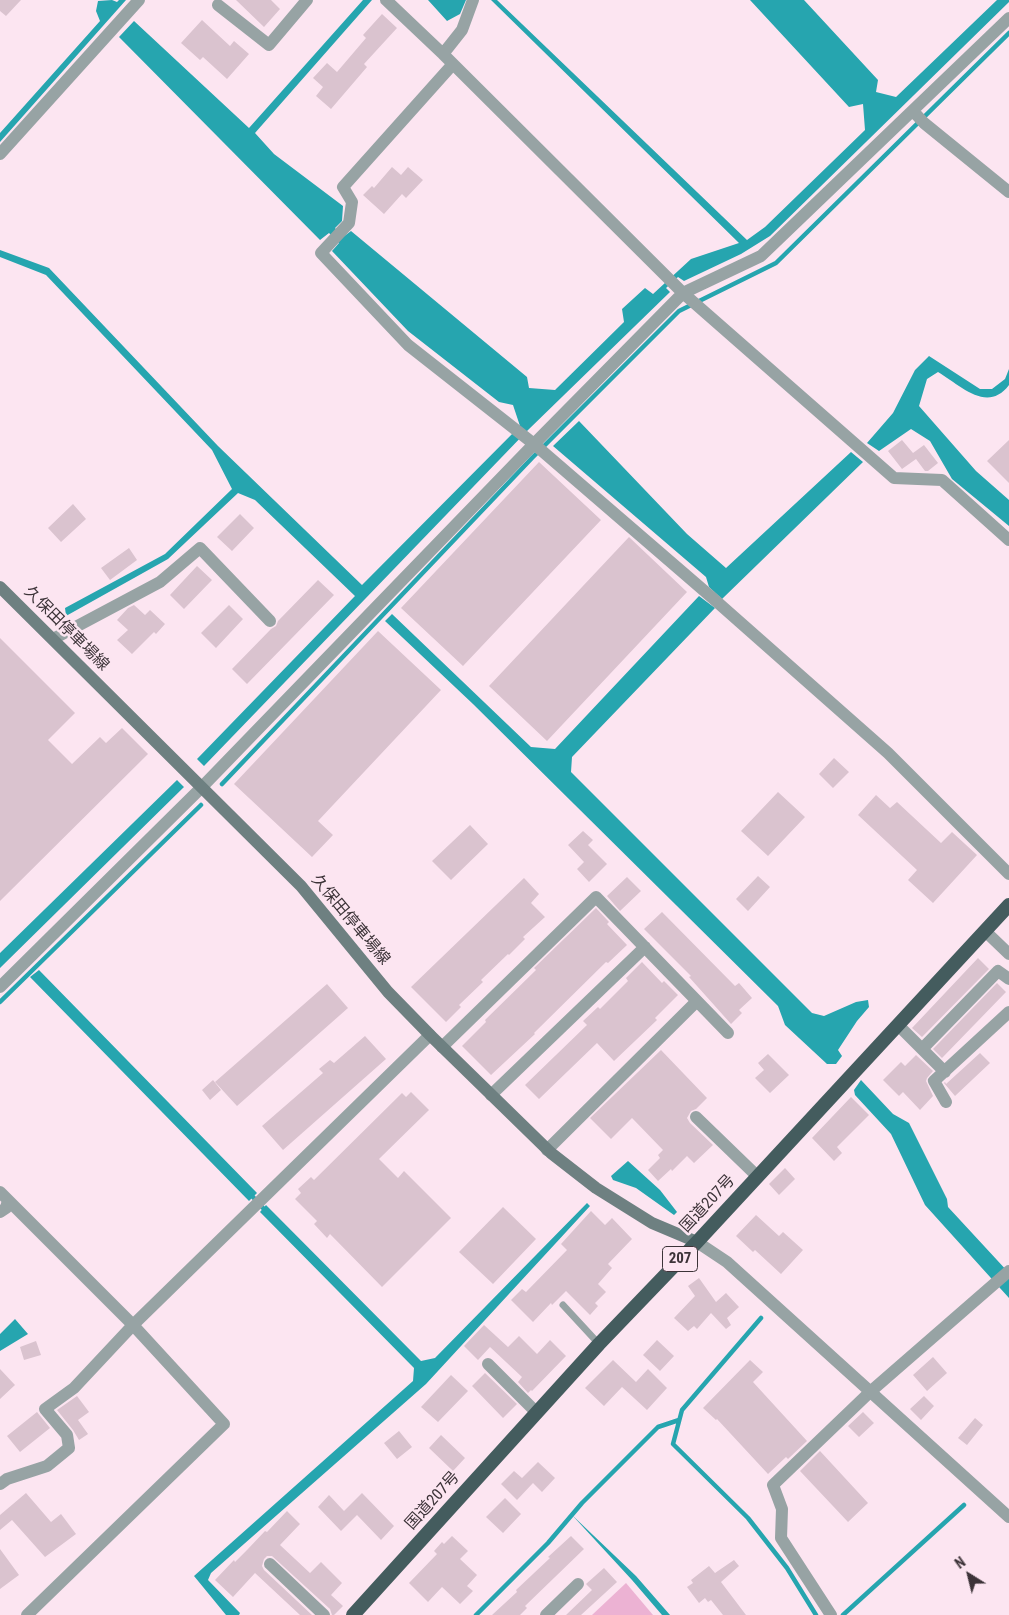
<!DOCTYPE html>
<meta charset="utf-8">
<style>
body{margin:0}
#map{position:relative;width:1009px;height:1615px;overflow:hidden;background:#fce5f1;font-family:"Roboto Condensed",sans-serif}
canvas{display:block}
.north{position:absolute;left:944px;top:1550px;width:50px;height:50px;-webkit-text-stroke:4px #fce5f1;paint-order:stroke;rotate:324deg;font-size:14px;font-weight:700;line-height:20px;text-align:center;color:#3c3338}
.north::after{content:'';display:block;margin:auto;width:18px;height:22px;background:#3c3338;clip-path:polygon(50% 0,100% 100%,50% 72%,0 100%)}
</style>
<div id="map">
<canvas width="1009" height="1615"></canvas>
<div class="north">N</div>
</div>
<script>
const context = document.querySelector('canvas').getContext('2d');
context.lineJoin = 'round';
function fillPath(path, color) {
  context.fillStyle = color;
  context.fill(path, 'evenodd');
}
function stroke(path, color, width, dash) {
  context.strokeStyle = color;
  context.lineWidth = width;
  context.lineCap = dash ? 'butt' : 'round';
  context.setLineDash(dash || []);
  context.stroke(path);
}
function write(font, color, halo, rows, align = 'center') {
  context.font = font + ' "Roboto Condensed","Noto Sans JP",sans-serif';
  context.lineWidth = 5;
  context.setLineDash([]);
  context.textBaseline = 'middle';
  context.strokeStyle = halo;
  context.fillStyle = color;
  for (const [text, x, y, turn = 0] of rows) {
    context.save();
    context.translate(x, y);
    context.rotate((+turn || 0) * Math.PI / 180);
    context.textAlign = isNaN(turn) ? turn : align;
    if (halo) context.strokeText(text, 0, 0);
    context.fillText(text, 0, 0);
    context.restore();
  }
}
const green = new Path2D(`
 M626,1583l27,32h-61z`);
const water = new Path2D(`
 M112,0l5,2 2,-2h7l-126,142v-9l100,-112 -4,-10 2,-10z
 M363,0h9l-117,133 19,21 69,52 -1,15 -7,7 8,9 8,-6 176,146 2,11 26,2 69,-68 -2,-13 23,-21 8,6 38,-35 48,-16 -248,-243h6l250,240 18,-13 100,-97 -2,-26 -14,3 -99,-107h54l74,80 -2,12 20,5 101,-97h12v2l-239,234 -29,18 -57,27 -6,-4 -12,11 4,4 -143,139 -323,335 -7,-7 158,-163 -100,-96 -17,-7 -70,66 -102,57 -1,-8 100,-54 67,-65 -20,-39 -166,-175 -46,-18v-7l49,18 169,178 144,139 158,-159 -7,-21 -14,-3 -91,-71 -76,-80 7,-8 -10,-10 -9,7 -201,-203 15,-16 115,107z
 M428,0h38l-6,14 -13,7z
 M929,356l51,33h12l13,-10 4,-10v16c-22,29 -49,0 -71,-13l-11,7 -8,27 57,65 33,29v26l-57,-47 -22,-38 -19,-12 -32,22 -12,-8 26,-30 22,-43z
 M579,421l108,113 39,34 125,-116 12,10 -141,137 -13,-12 -3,-10 -153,-131z
 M699,596l16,12 -143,149 -1,15 241,241 12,3 32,-14 12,-2 1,7 -12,14 -19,29 4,6 -6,8h-9l-42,-39 -7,-19 -305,-302 -88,-83 7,-7 139,133 24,2z
 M177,780l7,7 -184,181v-15z
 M39,970l218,223 -8,8 -219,-224z
 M861,1080l32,34 16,9 38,76 1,8 61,66v25l-84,-93 -34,-71 -36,-39 -1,-5z
 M628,1161l32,29 17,22 -3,3 -38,-27 -23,-8 -2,-4z
 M587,1203l3,3 -164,178 -215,189 -3,7 32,33 -1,2h-13l-32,-39 219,-195 1,-13 -154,-156 6,-7 155,156 14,-3z
 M15,1319l13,15 -28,17v-17z
 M572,1515l64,61 34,39h-8l-30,-35z`);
const stream = new Path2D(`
 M222,784l310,-326 147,-147 97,-48 233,-230
 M0,1002l201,-197
 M253,1197l10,11
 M761,1318l-79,92 -9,34 75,74 39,50 29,47
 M476,1615l72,-72 34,-40 76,-76 21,-7
 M843,1615l121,-110`);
const building = new Path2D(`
 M0,0h21l-15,16 -6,-5z
 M236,0h35l9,9 -16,18z
 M382,14l15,14 -33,36 3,3 -36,42 -15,-13 7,-9 -10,-9 14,-15 10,9 29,-34 -3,-3z
 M202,20l28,26 4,-5 15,13 -22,25 -24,-22 -3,3 -19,-17z
 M392,167l9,8 7,-8 15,13 -17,18 -4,-4 -18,20 -21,-19 9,-9 2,2z
 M902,440l11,13 11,-8 14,18 -10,8h-3l-9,-12 -14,10 -14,-18z
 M1009,440v43l-22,-22z
 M539,462l62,58 -138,146 -62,-58z
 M73,504l13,15 -25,23 -13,-14z
 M240,514l14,14 -22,23 -15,-14z
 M629,537l58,55 -140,149 -58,-55z
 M129,548l8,12 -27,20 -9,-12z
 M197,566l15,14 -28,29 -14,-14z
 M318,580l16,15 -87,89 -15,-15 39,-40 5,-3 2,-5z
 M134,605l11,10 5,-5 15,14 -9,10 -2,-2 -22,22 -15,-14 11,-10 -11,-10 11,-12z
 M229,605l14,14 -27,29 -15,-15z
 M378,631l63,59 -123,131 15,14 -21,22 -78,-73z
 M0,638l75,75 -27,27 24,24 28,-27 6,6 16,-15 26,26 -148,147z
 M834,758l15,14 -16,16 -14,-14z
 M778,792l27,25 -37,39 -27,-25z
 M876,795l14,13 7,-6 44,41 11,-11 25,23 -44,48 -25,-23 9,-10 -59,-55z
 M470,825l18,19 -37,36 -19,-19z
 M583,831l10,9 -5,5 19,19 -18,18 -12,-13 7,-7 -16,-17z
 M758,876l12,11 -22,24 -12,-12z
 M627,877l14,14 -21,20 -13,-15z
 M524,878l15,16 -8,9 14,14 -22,20 2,2 -16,16 -1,-1 -27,26 2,2 -24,23 2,2 -15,15 -35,-35z
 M596,908l13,14 -2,2 20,21 -19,18 -2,-1 -72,71 1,1 -44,41 -29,-29 24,-24 -1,-2 51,-50 -2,-2z
 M662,912l73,74 4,-3 13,15 -13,12 3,3 -11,11 -42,-47 2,-1 -47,-47z
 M978,958l11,11 -67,68 -10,-9z
 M642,962l20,21 2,-2 14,14 -23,23 2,2 -43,41 -17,-18 -58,56 -14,-14 62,-60 -4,-4 15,-14 2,2 28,-28 -2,-3z
 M997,983l9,9 -64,66 -9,-9z
 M327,984l21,24 -111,98 -22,-24z
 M365,1036l21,23 -103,91 -21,-24 61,-53 -4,-4 11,-9 4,3z
 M661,1050l46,48 -11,11 -5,2 -4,7 3,5 23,22 -19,18 -7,-7 -15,15 -1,-2 -13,12 -10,-11 12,-12 -2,-3 5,-5 -31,-32 -21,21 -21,-21z
 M980,1053l10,10 -35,33 -11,-13 1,-1 1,2z
 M768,1054l21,21 -19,18 -15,-15 9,-8 -6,-7z
 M916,1055l17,16 -6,7 -1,3 7,15 -13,14 -17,-18 -4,4 -16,-16 18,-18 4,4z
 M213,1080l8,10 -11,10 -8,-10z
 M411,1092l18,18 -50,49 19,19 6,-7 47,47 -69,69 -52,-53 -3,4 -13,-14 3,-3 -22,-22 6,-6 -3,-4 13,-12 3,3 88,-87 4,4z
 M851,1097l18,18 -32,32 5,6 -8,8 -22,-23z
 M785,1168l10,11 -16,16 -10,-11z
 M503,1207l33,32 -43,45 -34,-32z
 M591,1211l14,14 7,-7 20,21 -24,25 4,4 -14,16 8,8 -11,11 3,3 -8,9 -24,-24 -14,14 -1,-2 -18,19 -22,-22 11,-11 4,3 41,-42 -6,-6z
 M756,1215l23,21 4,-4 20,18 -22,24 -26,-24 -2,2 -17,-16z
 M699,1278l17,24 10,-9 13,14 -12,11 4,7 -5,4 -15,-16 -14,16 -3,-3 -6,5 -14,-13 21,-22 -7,-10z
 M484,1325l24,22 11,-11 18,18 13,-14 16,16 -34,35 -1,-1 -3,3 -10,-11 4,-5 -32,-30 -12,13 -14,-14z
 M657,1340l17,16 -14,15 -17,-16z
 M36,1341l5,14 -17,5 -4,-13z
 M933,1357l14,16 -20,18 -14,-16z
 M613,1360l23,22 12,-13 19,19 -20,22 -25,-23 -18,19 -19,-18z
 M750,1360l13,12 -10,10 54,59 -19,18 -2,-2 -18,17 -51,-55 -1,1 -13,-12z
 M0,1369l15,16 -15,14z
 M485,1373l32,31 -14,14 -31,-32z
 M451,1375l17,16 -30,31 -17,-15z
 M77,1396l12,16 -11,8 10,14 -9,6 -6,-10 -16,-20z
 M924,1396l10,10 -13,14 -11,-11z
 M37,1412l13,16 -30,24 -13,-16z
 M863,1412l11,11 -15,14 -11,-11z
 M975,1418l8,7 -16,20 -9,-7z
 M399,1431l13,16 -15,12 -13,-16z
 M441,1435l24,23 -12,13 -24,-23z
 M820,1451l48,52 -20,19 -48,-51z
 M538,1462l17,16 -13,14 -9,-9 -16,17 -16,-16 13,-13 8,7z
 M26,1493l25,29 10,-8 15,20 -31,23 -33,-37 -12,10v-15z
 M362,1493l32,33 -13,14 -24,-25 -16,16 -23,-24 11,-12 15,16z
 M505,1498l16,16 -18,19 -17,-16z
 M287,1511l13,13 -20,21 30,28 11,-11 21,21 -11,12 12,11 -9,9h-2l-2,-6 -58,-53h-5l-3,3 -2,7 2,4 48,45h-12l-45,-42 -22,24 -18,-17 19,-20 1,2 12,-12 18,-19 2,1z
 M452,1536l16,15 -8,8 17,16 -10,11 6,5 -13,13 -18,-17 -14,15 -19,-19 28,-29 -3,-3 8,-9 2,2z
 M571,1536l13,13 -59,57 2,2 -7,7h-28l25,-23 -1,-2 34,-32 -2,-1z
 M0,1549l19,26 -19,14z
 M734,1560l5,6 -18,16 25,33h-23l-12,-15 -3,2 -3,-4 -6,5 -12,-16 6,-4 -2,-3 18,-14 6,7z
 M604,1568l13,14 -36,33h-15l26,-25 -6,-6z`);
const service = new Path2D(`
 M563,1305l36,39`);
const minor = new Path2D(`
 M386,0l57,54 240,239 211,185 48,2 67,60
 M218,5l51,40 38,-45
 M443,54l19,-24 11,-30
 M453,64l-110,123 9,15 -3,21 -28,30 87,92 126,99 182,157 172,152 121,121
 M913,111l11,12 85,69
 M0,154l139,-154
 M53,639l107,-57 40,-34 70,73
 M985,931l24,23
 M0,987l202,-200 332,-343 149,-151 78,-37 248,-238
 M898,1025l47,47
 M442,1047l154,-150 132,136
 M922,1049l76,-78 11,8
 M491,1095l154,-148
 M946,1102l-12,-21 75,-69
 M696,1117l61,59
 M547,1150l150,-149
 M0,1192l133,133 91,99 -197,191
 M0,1212l6,-4 2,-8
 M488,1364l49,49
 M0,1484l7,-5 40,-13 22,-18 -2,-13 -22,-26 29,-21 59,-63 297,-290
 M270,1564l54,51
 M546,1615l32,-31
 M831,1615l-50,-77 1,-29 -9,-24 97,-93 139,-121`);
const tertiary = new Path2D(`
 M697,1242l30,20 282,255`);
const secondary = new Path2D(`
 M0,587l301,299 87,106 42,43 121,118 45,35 56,35 45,19`);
const trunk = new Path2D(`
 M353,1615l246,-271 98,-102 312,-337`);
const shields = [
 [680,1259,35]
];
const shieldNames = [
 ["207",680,1259]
];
const streetNames = [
 ["久保田停車場線",66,629,45],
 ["久保田停車場線",350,920,50],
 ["国道207号",708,1204,-47],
 ["国道207号",433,1501,-48]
];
fillPath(green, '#ecb2d3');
fillPath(water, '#26a5af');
stroke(stream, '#26a5af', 4.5);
fillPath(building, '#dac3cf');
stroke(service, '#97a3a4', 7);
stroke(minor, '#97a3a4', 12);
stroke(tertiary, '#97a3a4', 12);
stroke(secondary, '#6e8081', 12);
stroke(trunk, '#445c5e', 14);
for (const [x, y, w] of shields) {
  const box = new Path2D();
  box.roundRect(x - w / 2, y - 12.5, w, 25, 4);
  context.fillStyle = '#fce5f1';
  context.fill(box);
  stroke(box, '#3c3338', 1);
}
write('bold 15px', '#3c3338', null, shieldNames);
write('16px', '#3c3338', '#fce5f1', streetNames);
</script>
